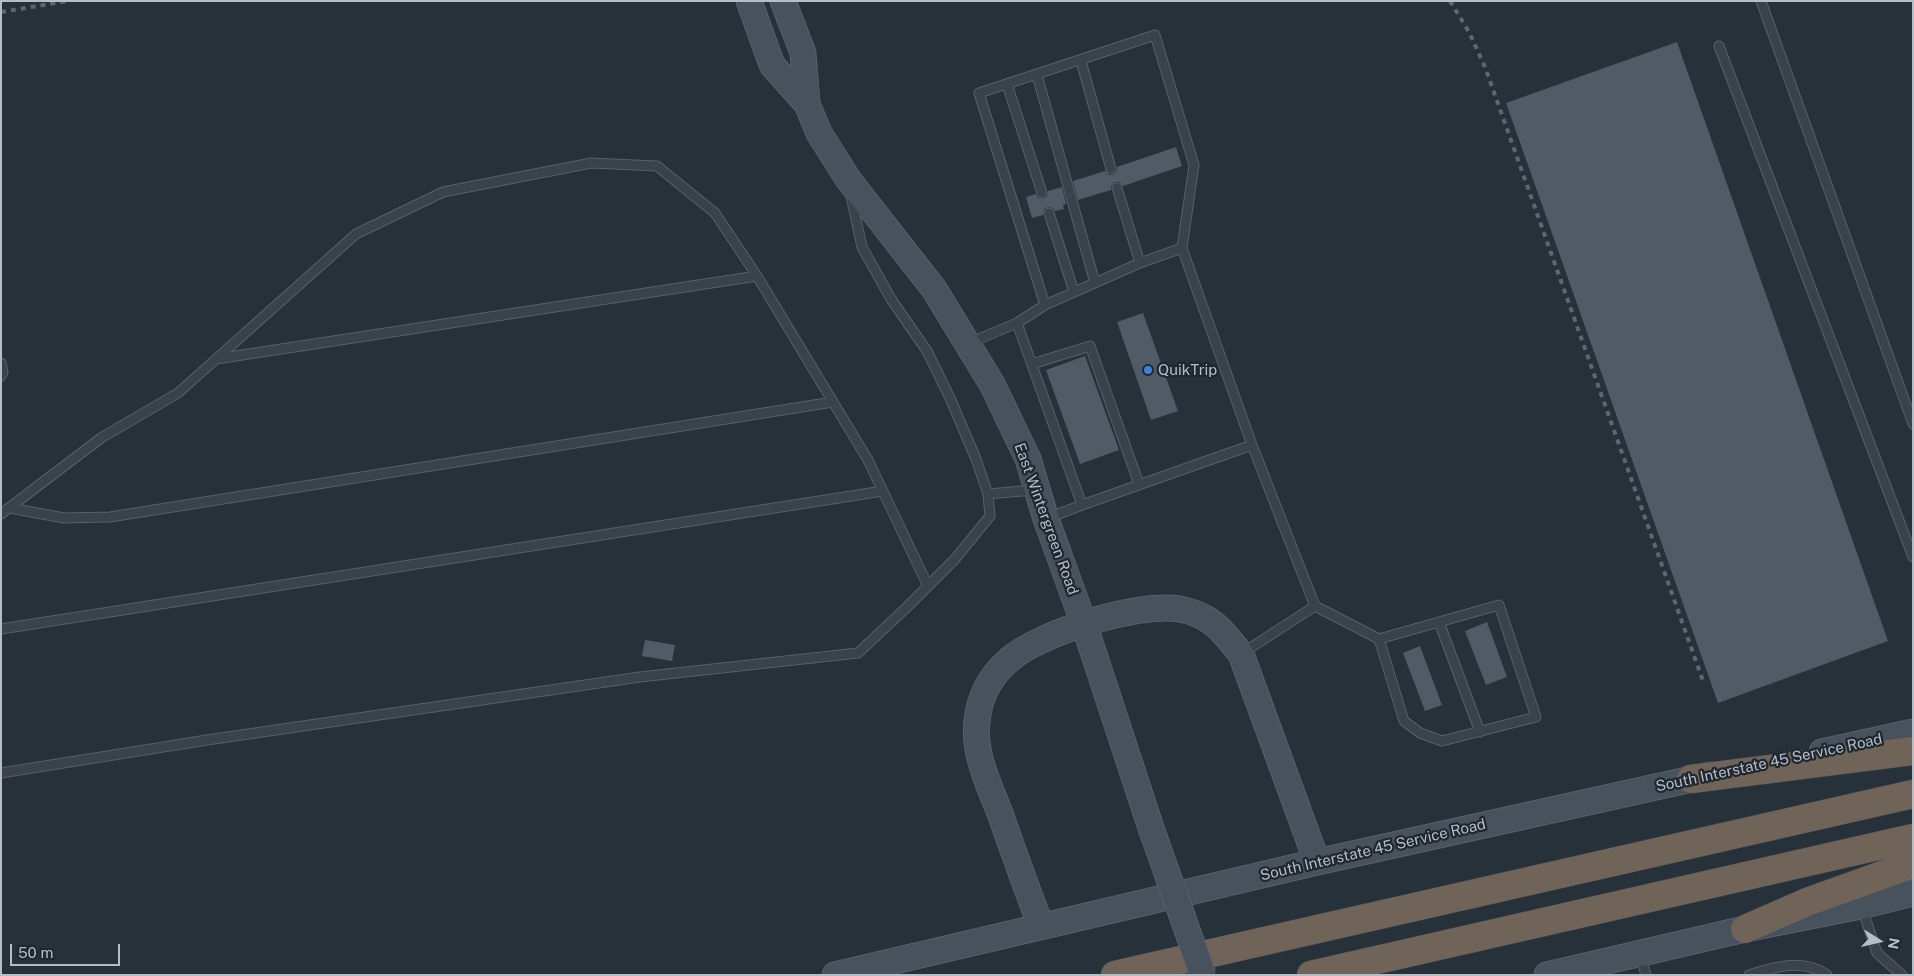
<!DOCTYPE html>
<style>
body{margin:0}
#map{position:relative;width:1914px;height:976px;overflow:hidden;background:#26313a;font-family:"Public Sans",sans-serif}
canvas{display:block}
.frame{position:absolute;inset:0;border:2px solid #b6bdc6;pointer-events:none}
.north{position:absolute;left:1854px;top:916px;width:50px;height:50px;-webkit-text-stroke:4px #1f2730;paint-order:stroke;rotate:100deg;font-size:14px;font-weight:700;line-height:20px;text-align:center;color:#b6bdc6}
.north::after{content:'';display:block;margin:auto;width:18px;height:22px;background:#b6bdc6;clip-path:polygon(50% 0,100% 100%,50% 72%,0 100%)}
.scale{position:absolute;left:10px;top:944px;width:110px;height:22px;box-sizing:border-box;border:2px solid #b6bdc6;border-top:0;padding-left:6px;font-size:15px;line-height:18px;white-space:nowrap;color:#b6bdc6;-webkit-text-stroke:4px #1f2730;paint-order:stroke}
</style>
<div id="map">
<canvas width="1914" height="976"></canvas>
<div class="frame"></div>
<div class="north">N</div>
<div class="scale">50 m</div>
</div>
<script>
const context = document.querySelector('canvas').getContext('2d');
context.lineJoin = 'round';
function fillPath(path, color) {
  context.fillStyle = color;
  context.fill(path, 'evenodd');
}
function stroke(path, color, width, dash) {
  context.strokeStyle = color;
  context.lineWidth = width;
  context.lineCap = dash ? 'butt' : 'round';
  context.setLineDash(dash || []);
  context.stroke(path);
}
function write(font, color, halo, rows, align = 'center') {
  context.font = font + ' "Public Sans",sans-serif';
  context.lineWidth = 4.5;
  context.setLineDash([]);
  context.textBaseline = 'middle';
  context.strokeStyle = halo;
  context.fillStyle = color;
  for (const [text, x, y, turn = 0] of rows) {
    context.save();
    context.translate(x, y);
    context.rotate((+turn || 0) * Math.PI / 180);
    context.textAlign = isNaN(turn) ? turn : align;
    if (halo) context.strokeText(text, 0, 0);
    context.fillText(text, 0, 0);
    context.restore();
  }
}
const building = new Path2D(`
 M1677,42l211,599 -170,62 -212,-600z
 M1176,147l6,19 -59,20 -4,-4h-4l-4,4v4l-33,10 -5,-19 32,-10 4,4h4l4,-4v-4z
 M1062,187l4,17 -3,1 1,4 -9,2 -2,-3 -5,-1 -4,2 -1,6 -11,3 -6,-21 10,-3 2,4 5,1 4,-2 1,-6z
 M1143,313l35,98 -27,9 -34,-98z
 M1085,356l34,94 -39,14 -34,-94z
 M1487,622l20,55 -21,8 -21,-54z
 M645,640l30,5 -3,16 -30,-5z
 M1420,646l22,59 -17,6 -22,-58z`);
const service = new Path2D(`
 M1761,1l152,423
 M1719,46l194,511
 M1081,61l30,108
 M1037,75l58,208
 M1007,84l35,109
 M1117,188l23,75
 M1049,213l25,79
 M1045,305l95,-42 42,-15
 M1017,323l65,182
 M969,343l48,-20 28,-18 -66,-212 176,-58 39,130 -12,83 70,197 63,161 -74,48
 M216,359l541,-83
 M1,363l2,9 -2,4
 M1032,364l58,-18 49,138
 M988,494l46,-4
 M10,508l54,10 46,-1 723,-115
 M1,514l100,-76 77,-45 178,-159 87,-42 148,-29 66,3 58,47 42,63 111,184 60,126
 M1048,518l34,-13 170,-60
 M1315,606l64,33 120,-34 37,112 -94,24 -22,-8 -16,-12 -25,-82
 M1439,622l41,110
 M1,629l882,-138
 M1,773l206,-33 433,-63 218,-24 47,-44 50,-50 35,-43 -2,-22 -12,-35 -26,-61 -23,-47 -36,-52 -29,-52 -11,-51
 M1862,908l15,45 25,22
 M1640,956l6,19
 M1749,975c26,-8 54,-17 78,0`);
const secondary = new Path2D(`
 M749,1l23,64 35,39 12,29 29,46 86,110 58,95 36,75 18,60 38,105 67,204
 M783,1l20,52 4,51
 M1822,752l91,-20
 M1041,926c-14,-36 -27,-73 -40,-110 -11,-29 -28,-62 -24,-94 2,-24 13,-46 32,-62 29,-27 131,-58 170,-51 31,5 44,22 62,45l76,208
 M835,975l482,-113 393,-87
 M1547,975l198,-46 116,-23 52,-13`);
const motorway = new Path2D(`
 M1691,779l222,-28
 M1745,929l62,-27 106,-38
 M1115,975l798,-181
 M1311,975l602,-137`);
const rail = new Path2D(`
 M1450,1l19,31 16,35 218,614
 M1,12l67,-11`);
const secondaryBridge = new Path2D(`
 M1151,828l52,147`);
const markers = [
 [1148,370,5,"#3f7fe0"]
];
const poiNames = [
 ["QuikTrip",1158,370]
];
const streetNames = [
 ["East Wintergreen Road",1046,519,70],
 ["South Interstate 45 Service Road",1769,763,-12],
 ["South Interstate 45 Service Road",1373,850,-13]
];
fillPath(building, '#505b65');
stroke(service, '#586069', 11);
stroke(secondary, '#586069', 27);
stroke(motorway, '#454d56', 29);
stroke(service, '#3a424b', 9);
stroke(secondary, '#48525d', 25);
stroke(motorway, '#706458', 28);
stroke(rail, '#5c6771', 4, [5, 5]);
stroke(secondaryBridge, '#586069', 27, []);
stroke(secondaryBridge, '#48525d', 25);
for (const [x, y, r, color] of markers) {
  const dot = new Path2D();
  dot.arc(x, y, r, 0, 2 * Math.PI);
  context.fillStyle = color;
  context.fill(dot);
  stroke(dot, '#1f2730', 2);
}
write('15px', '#b6bdc6', '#1f2730', poiNames, 'left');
write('15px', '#b6bdc6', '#1f2730', streetNames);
</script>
